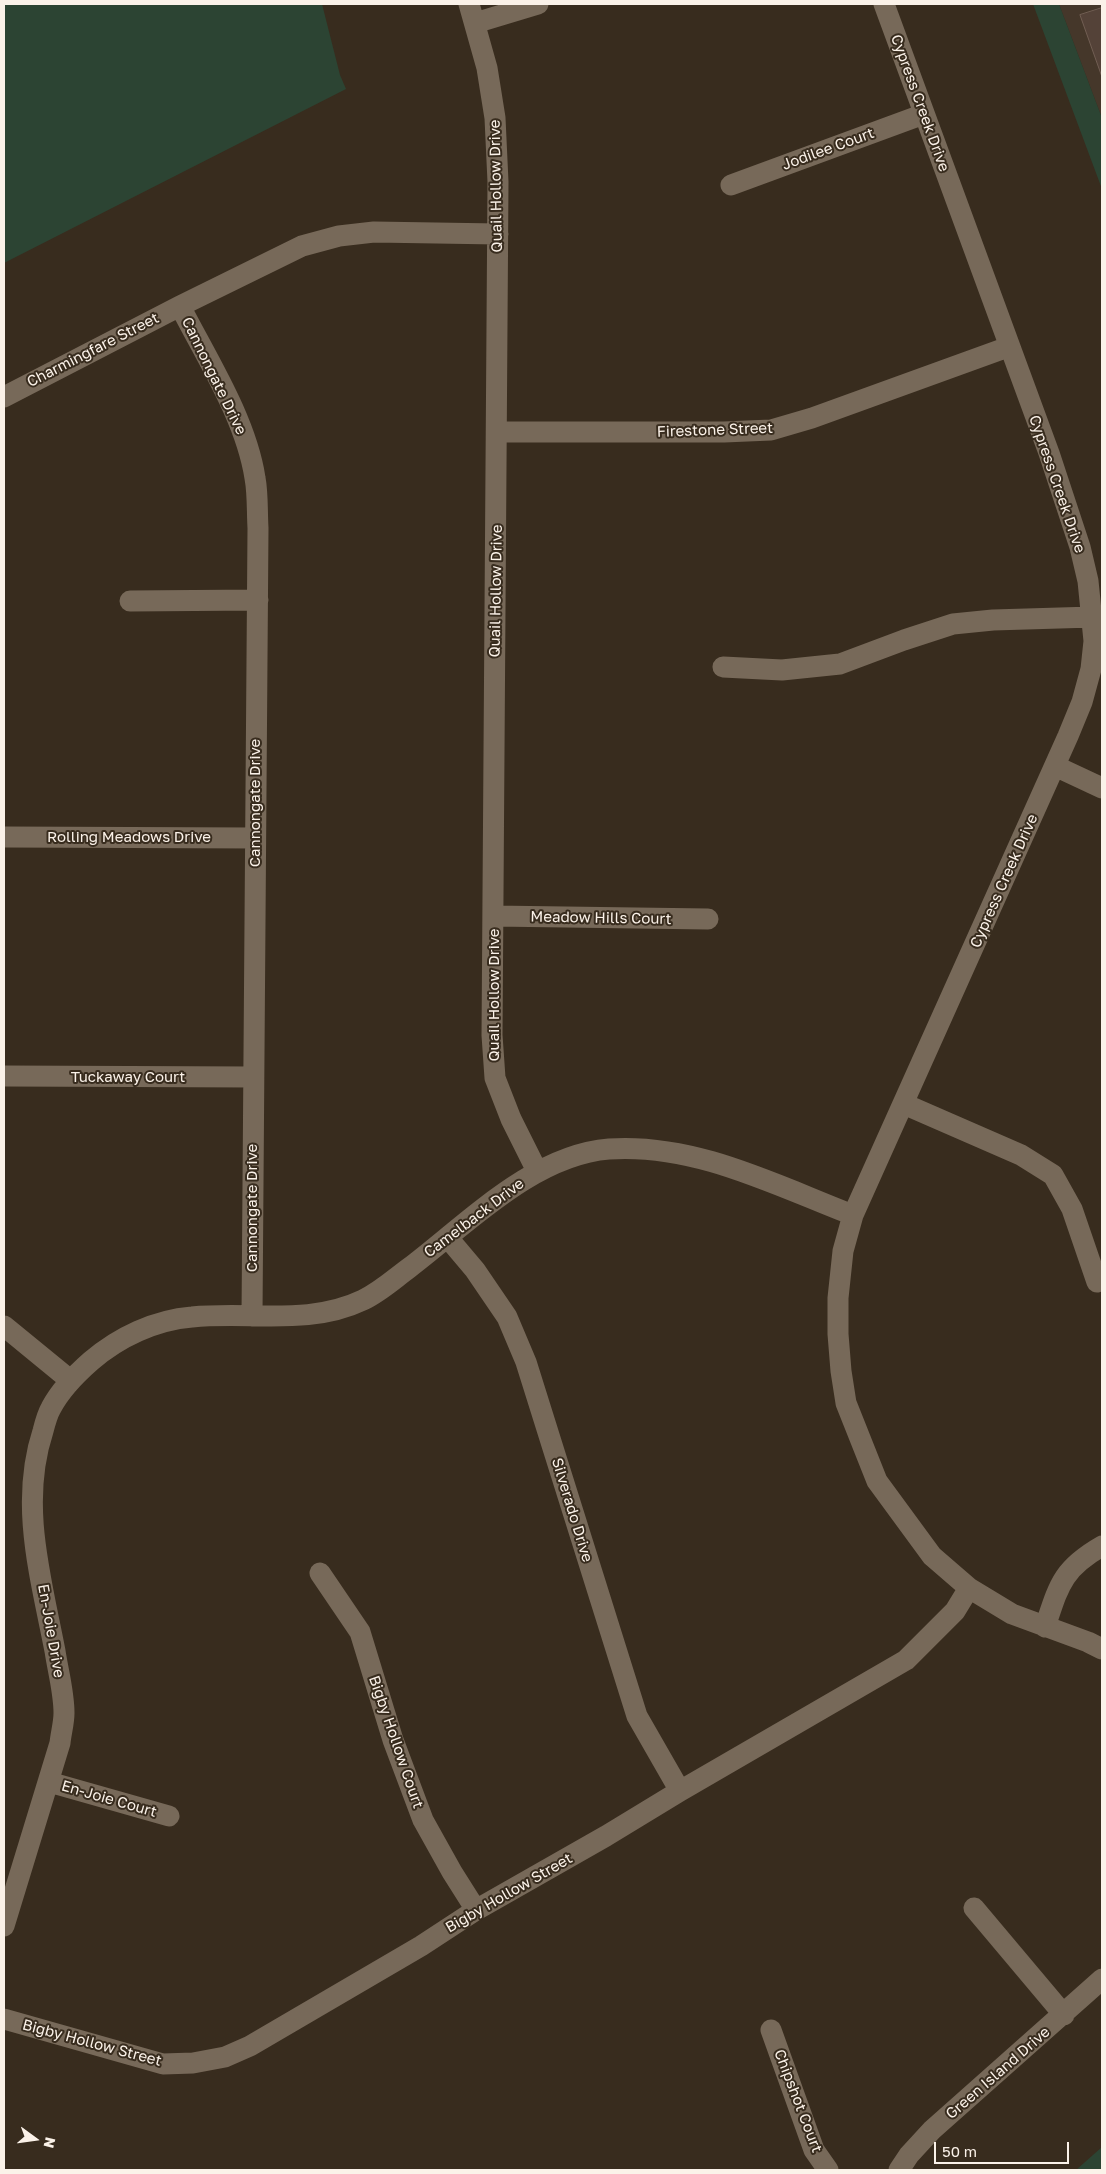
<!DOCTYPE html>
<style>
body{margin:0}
#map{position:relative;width:1106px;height:2174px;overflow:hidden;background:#382c1e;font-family:"Golos Text",sans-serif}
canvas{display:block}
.frame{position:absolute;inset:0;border:5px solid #fbf2e9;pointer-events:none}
.north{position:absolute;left:10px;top:2114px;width:50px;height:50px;-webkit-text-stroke:4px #382c1e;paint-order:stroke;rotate:104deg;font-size:14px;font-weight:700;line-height:20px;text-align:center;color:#fbf2e9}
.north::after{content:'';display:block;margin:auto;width:18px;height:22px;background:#fbf2e9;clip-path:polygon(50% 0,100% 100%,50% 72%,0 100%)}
.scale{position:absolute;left:934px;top:2142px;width:135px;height:22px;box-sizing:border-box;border:2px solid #fbf2e9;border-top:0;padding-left:6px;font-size:15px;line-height:18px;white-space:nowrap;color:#fbf2e9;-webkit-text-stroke:4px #382c1e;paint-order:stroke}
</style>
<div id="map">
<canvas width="1106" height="2174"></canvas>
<div class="frame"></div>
<div class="north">N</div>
<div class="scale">50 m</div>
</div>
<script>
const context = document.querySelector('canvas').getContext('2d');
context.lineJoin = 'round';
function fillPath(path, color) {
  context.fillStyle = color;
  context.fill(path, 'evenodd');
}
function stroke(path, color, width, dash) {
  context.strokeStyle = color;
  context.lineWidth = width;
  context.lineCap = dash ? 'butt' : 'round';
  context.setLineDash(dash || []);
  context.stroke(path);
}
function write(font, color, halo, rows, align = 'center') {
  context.font = font + ' "Golos Text",sans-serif';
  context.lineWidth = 4;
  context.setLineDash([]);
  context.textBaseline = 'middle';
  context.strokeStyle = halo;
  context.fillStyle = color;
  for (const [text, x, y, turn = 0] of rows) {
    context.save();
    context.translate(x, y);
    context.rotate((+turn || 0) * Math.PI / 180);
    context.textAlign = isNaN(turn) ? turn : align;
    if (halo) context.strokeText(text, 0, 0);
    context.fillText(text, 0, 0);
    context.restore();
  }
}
const commercial = new Path2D(`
 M1059,4h43v114z`);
const green = new Path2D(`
 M4,4h318l18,71 6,14 -342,174z
 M1033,4h26l43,114v71z
 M1102,2147v23h-26z`);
const building = new Path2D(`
 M1102,8v69l-22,-62z`);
const street = new Path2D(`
 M469,4l18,64 8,50 3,64 -6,853 3,43 16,41 26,52
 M884,4l165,449 31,94 8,34 6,60 -3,28 -9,33 -14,34 -215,479 -10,36 -5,47v36l3,37 5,32 31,78 55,75 37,32 43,26 76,28 14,7
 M475,23l63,-19
 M731,185l193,-71
 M180,306c27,53 66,113 75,172 3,16 2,34 3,50l-6,788
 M4,397l176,-91 122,-60 37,-10 35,-4 124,2
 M498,432h226l47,-2 41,-12 196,-71
 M130,601l128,-1
 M723,667l59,3 58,-6 64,-24 49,-16 40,-4 100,-3
 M1055,766l47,22
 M4,837l251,1
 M494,916l214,3
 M4,1076l249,1
 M904,1104l117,51 32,20 19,34 25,73
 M448,1238l27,32 32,47 19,45 111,354 43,75
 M4,1326l66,54
 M320,1573l40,59 33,108 30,80 29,52 24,38
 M1045,1627c14,-42 17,-58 57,-81
 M49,1782l120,34
 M974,1908l90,107
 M4,1926l56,-183c1,-10 4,-20 4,-30 0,-21 -6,-42 -9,-62 -14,-73 -36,-147 -12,-220 2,-8 4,-16 8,-23 10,-19 24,-33 40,-47 28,-24 64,-41 101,-44 58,-6 117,9 171,-17 17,-8 31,-21 46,-32 58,-44 124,-113 200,-119 86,-6 166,36 244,66
 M4,2019l159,45 30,-1 32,-6 25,-11 171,-100 55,-36 130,-74 74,-45 226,-131 49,-49 14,-23
 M771,2030l43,120 14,20
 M899,2170l10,-15 23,-25 170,-151`);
const streetNames = [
 ["Cypress Creek Drive",920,103,70],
 ["Jodilee Court",828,149,-20],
 ["Quail Hollow Drive",496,186,-91],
 ["Charmingfare Street",93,350,-27],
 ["Cannongate Drive",214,376,64],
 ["Firestone Street",715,430,-2],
 ["Cypress Creek Drive",1057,484,71],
 ["Quail Hollow Drive",496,591,-89],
 ["Cannongate Drive",255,803,-90],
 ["Rolling Meadows Drive",129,837],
 ["Cypress Creek Drive",1004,881,-66],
 ["Meadow Hills Court",601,918,1],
 ["Quail Hollow Drive",494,995,-90],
 ["Tuckaway Court",128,1077],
 ["Cannongate Drive",252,1208,-90],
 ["Camelback Drive",474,1218,-37],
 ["Silverado Drive",572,1510,73],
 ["En-Joie Drive",51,1631,80],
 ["Bigby Hollow Court",396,1742,71],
 ["En-Joie Court",109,1799,16],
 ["Bigby Hollow Street",509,1893,-30],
 ["Bigby Hollow Street",92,2043,15],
 ["Green Island Drive",998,2073,-41],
 ["Chipshot Court",798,2101,69]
];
fillPath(commercial, '#45372a');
fillPath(green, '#2c4433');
fillPath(building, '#544238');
stroke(building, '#715e53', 1);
stroke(street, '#776959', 21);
write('15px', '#fbf2e9', '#382c1e', streetNames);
</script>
